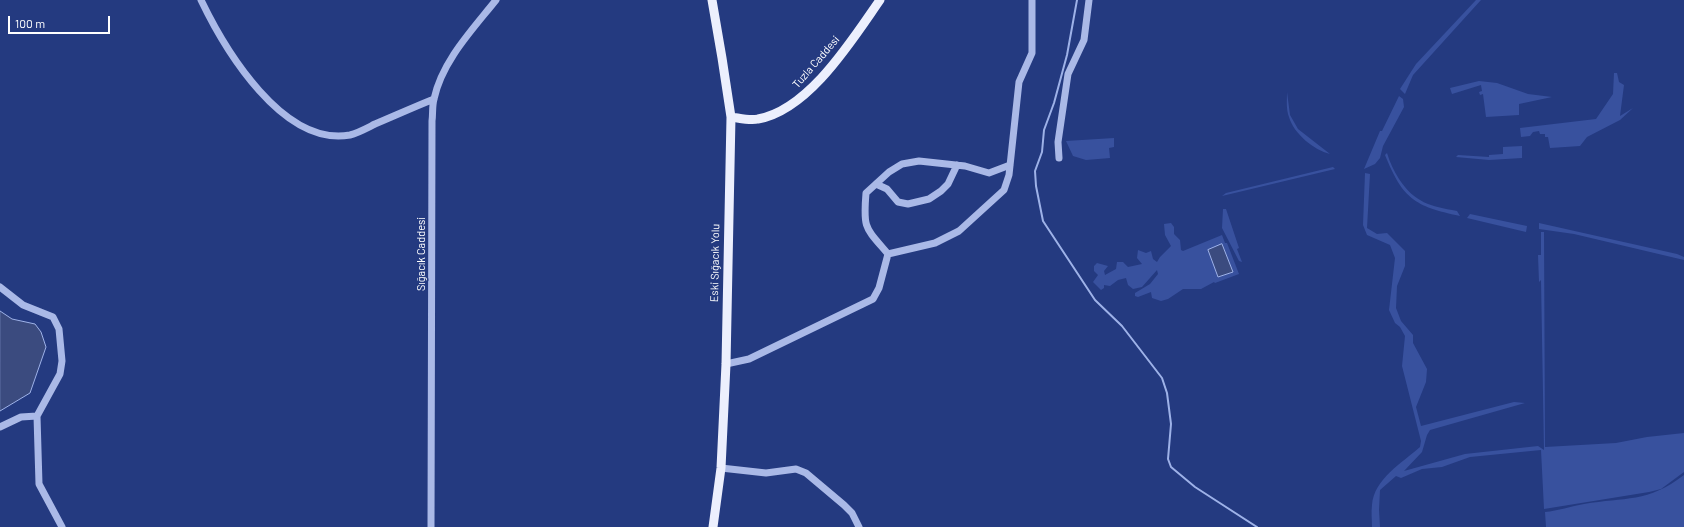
<!DOCTYPE html>
<meta charset="utf-8">
<style>
body{margin:0}
#map{position:relative;width:1684px;height:527px;overflow:hidden;background:#243a80;font-family:Barlow,sans-serif}
canvas{display:block}
.scale{position:absolute;left:8px;top:16px;width:102px;height:18px;box-sizing:border-box;border:2px solid #fff;border-top:0;padding-left:5px;font-size:12px;line-height:14px;white-space:nowrap;color:#fff;-webkit-text-stroke:3px #243a80;paint-order:stroke}
</style>
<div id="map">
<canvas width="1684" height="527"></canvas>
<div class="scale">100 m</div>
</div>
<script>
const context = document.querySelector('canvas').getContext('2d');
context.lineJoin = 'round';
function fillPath(path, color) {
  context.fillStyle = color;
  context.fill(path, 'evenodd');
}
function stroke(path, color, width, dash) {
  context.strokeStyle = color;
  context.lineWidth = width;
  context.lineCap = dash ? 'butt' : 'round';
  context.setLineDash(dash || []);
  context.stroke(path);
}
function write(font, color, halo, rows, align = 'center') {
  context.font = font + ' Barlow,sans-serif';
  context.lineWidth = 3;
  context.setLineDash([]);
  context.textBaseline = 'middle';
  context.strokeStyle = halo;
  context.fillStyle = color;
  for (const [text, x, y, turn = 0] of rows) {
    context.save();
    context.translate(x, y);
    context.rotate((+turn || 0) * Math.PI / 180);
    context.textAlign = isNaN(turn) ? turn : align;
    if (halo) context.strokeText(text, 0, 0);
    context.fillText(text, 0, 0);
    context.restore();
  }
}
const green = new Path2D(`
 M1476,0h5l-68,75 -8,19 -5,-5 16,-25z
 M1614,73h3l2,9 5,3 -4,31 13,-8 -13,12 -33,17 -7,9 -30,2 -2,-11h-3v-3h-5l-1,-3 -6,1 -3,4 -9,1 -1,-9 76,-9 17,-25z
 M1479,81l18,2 31,11 24,3 -33,7v11l-33,2 -3,-23 -3,1 -1,-3 3,-1 -1,-6 -29,9 -2,-6z
 M1287,92l3,23 8,14 32,25c-16,-4 -36,-20 -41,-37 -3,-8 -2,-16 -2,-25z
 M1399,96l4,3 1,8 -21,39 -3,12 -5,6 -11,5 16,-38h2z
 M1114,138v9l-5,1 1,10 -24,2 -13,-4 -7,-15z
 M1522,146v12l-33,2 -33,-3 2,-2 31,2v-2l14,-1v-7z
 M1387,153c3,10 7,18 12,26 16,24 31,27 58,32l3,5c-46,-10 -57,-17 -75,-61z
 M1333,167l2,2 -113,27 4,-3z
 M1365,173l5,1 -3,54 10,6 10,-1 18,18v15l-8,20 -1,22 5,13 12,14v8l14,26 -1,13 -10,25 5,19 93,-24 11,1 -95,27 -3,5 -5,17 -18,19 61,-17 73,-8 6,4 -3,-170 -2,2 -1,-27h3v-23h3l1,215 71,-4 31,-6 37,-4v39l-23,17 -12,3 -105,17 -3,-59 -71,7 -28,10 -20,2 -21,9 -5,-2 -16,14 -1,20 1,17h-8c0,-7 -1,-15 0,-22 2,-26 30,-42 48,-58l1,-6 -19,-75 3,-30 -5,-9 -5,-4 -6,-13 6,-52 -5,-13 -23,-10 -4,-10z
 M1223,209h3l13,39 -2,1 5,13 -3,-1 -17,-33z
 M1470,214l57,12 -1,6 -59,-14z
 M1171,223l3,4v7l6,6 1,10 2,1 39,-16 3,8h2l12,31 -24,9 -1,-1 -13,7h-18l-15,10 -7,2 -9,-3 -1,-6 -13,5 -3,-1v-3l15,-9 8,-10 -1,-4 -15,17 -9,2 -5,-4 -2,-7 -8,2 -8,6 -6,-1v3l-3,2 -8,-8 5,-7 -4,-4v-5l3,-3 11,3 -4,5 1,4 11,-6 1,-7h6l5,5 14,-3 -5,-6 1,-8 8,3 5,-2 2,8 4,3 3,-5 11,-11 -6,-11 -1,-11z
 M1539,223l138,31 7,3v3l-110,-26 -35,-5z
 M1684,475v52h-138l-1,-15c13,-1 26,-6 39,-8 41,-7 64,-1 100,-29z`);
const water = new Path2D(`
 M1222,244l11,28 -15,5 -10,-27z
 M0,311l12,8 23,5 6,8 5,15 -16,46 -30,18z`);
const stream = new Path2D(`
 M1077,0l-10,55 -13,48 -10,27 -2,22 -7,19 1,15 7,35 52,79 27,26 40,52 5,15 4,31 -3,35 3,8 24,20 62,40`);
const minor = new Path2D(`
 M201,0c24,50 82,147 149,135 8,-2 17,-7 25,-11 19,-8 39,-17 59,-25
 M1059,158l-1,-16 10,-68 16,-34 5,-40
 M876,184l11,5 11,13 10,2 21,-5 12,-8 7,-7 9,-19
 M888,254c-23,-27 -25,-25 -22,-61l23,-21 13,-8 17,-3 46,5 24,7 21,-8
 M0,287l23,18 30,12 6,12 3,32 -2,13 -23,42
 M726,364l23,-5 124,-60 6,-11 9,-34 47,-11 24,-12 45,-41 5,-15 10,-93 13,-29v-53
 M0,427l21,-10 16,-1 2,68 23,43
 M721,468l45,5 30,-4 10,4 38,32 8,8 7,14
 M431,527l1,-406c1,-7 0,-15 2,-22 8,-38 39,-70 62,-99`);
const major = new Path2D(`
 M712,0l10,58 9,59 -5,247 -5,104 -8,59
 M731,117c8,1 19,4 27,2 51,-9 94,-79 122,-119`);
const streetNames = [
 ["Tuzla Caddesi",816,62,-49],
 ["Sığacık Caddesi",421,254,-90],
 ["Eski Sığacık Yolu",715,263,-89]
];
fillPath(green, '#38519e');
fillPath(water, '#3b4b7f');
stroke(water, '#9eb2e8', 1);
stroke(stream, '#9eb2e8', 2);
stroke(minor, '#aab9e7', 7);
stroke(major, '#eceffd', 9);
write('11px', '#fff', '#243a80', streetNames);
</script>
